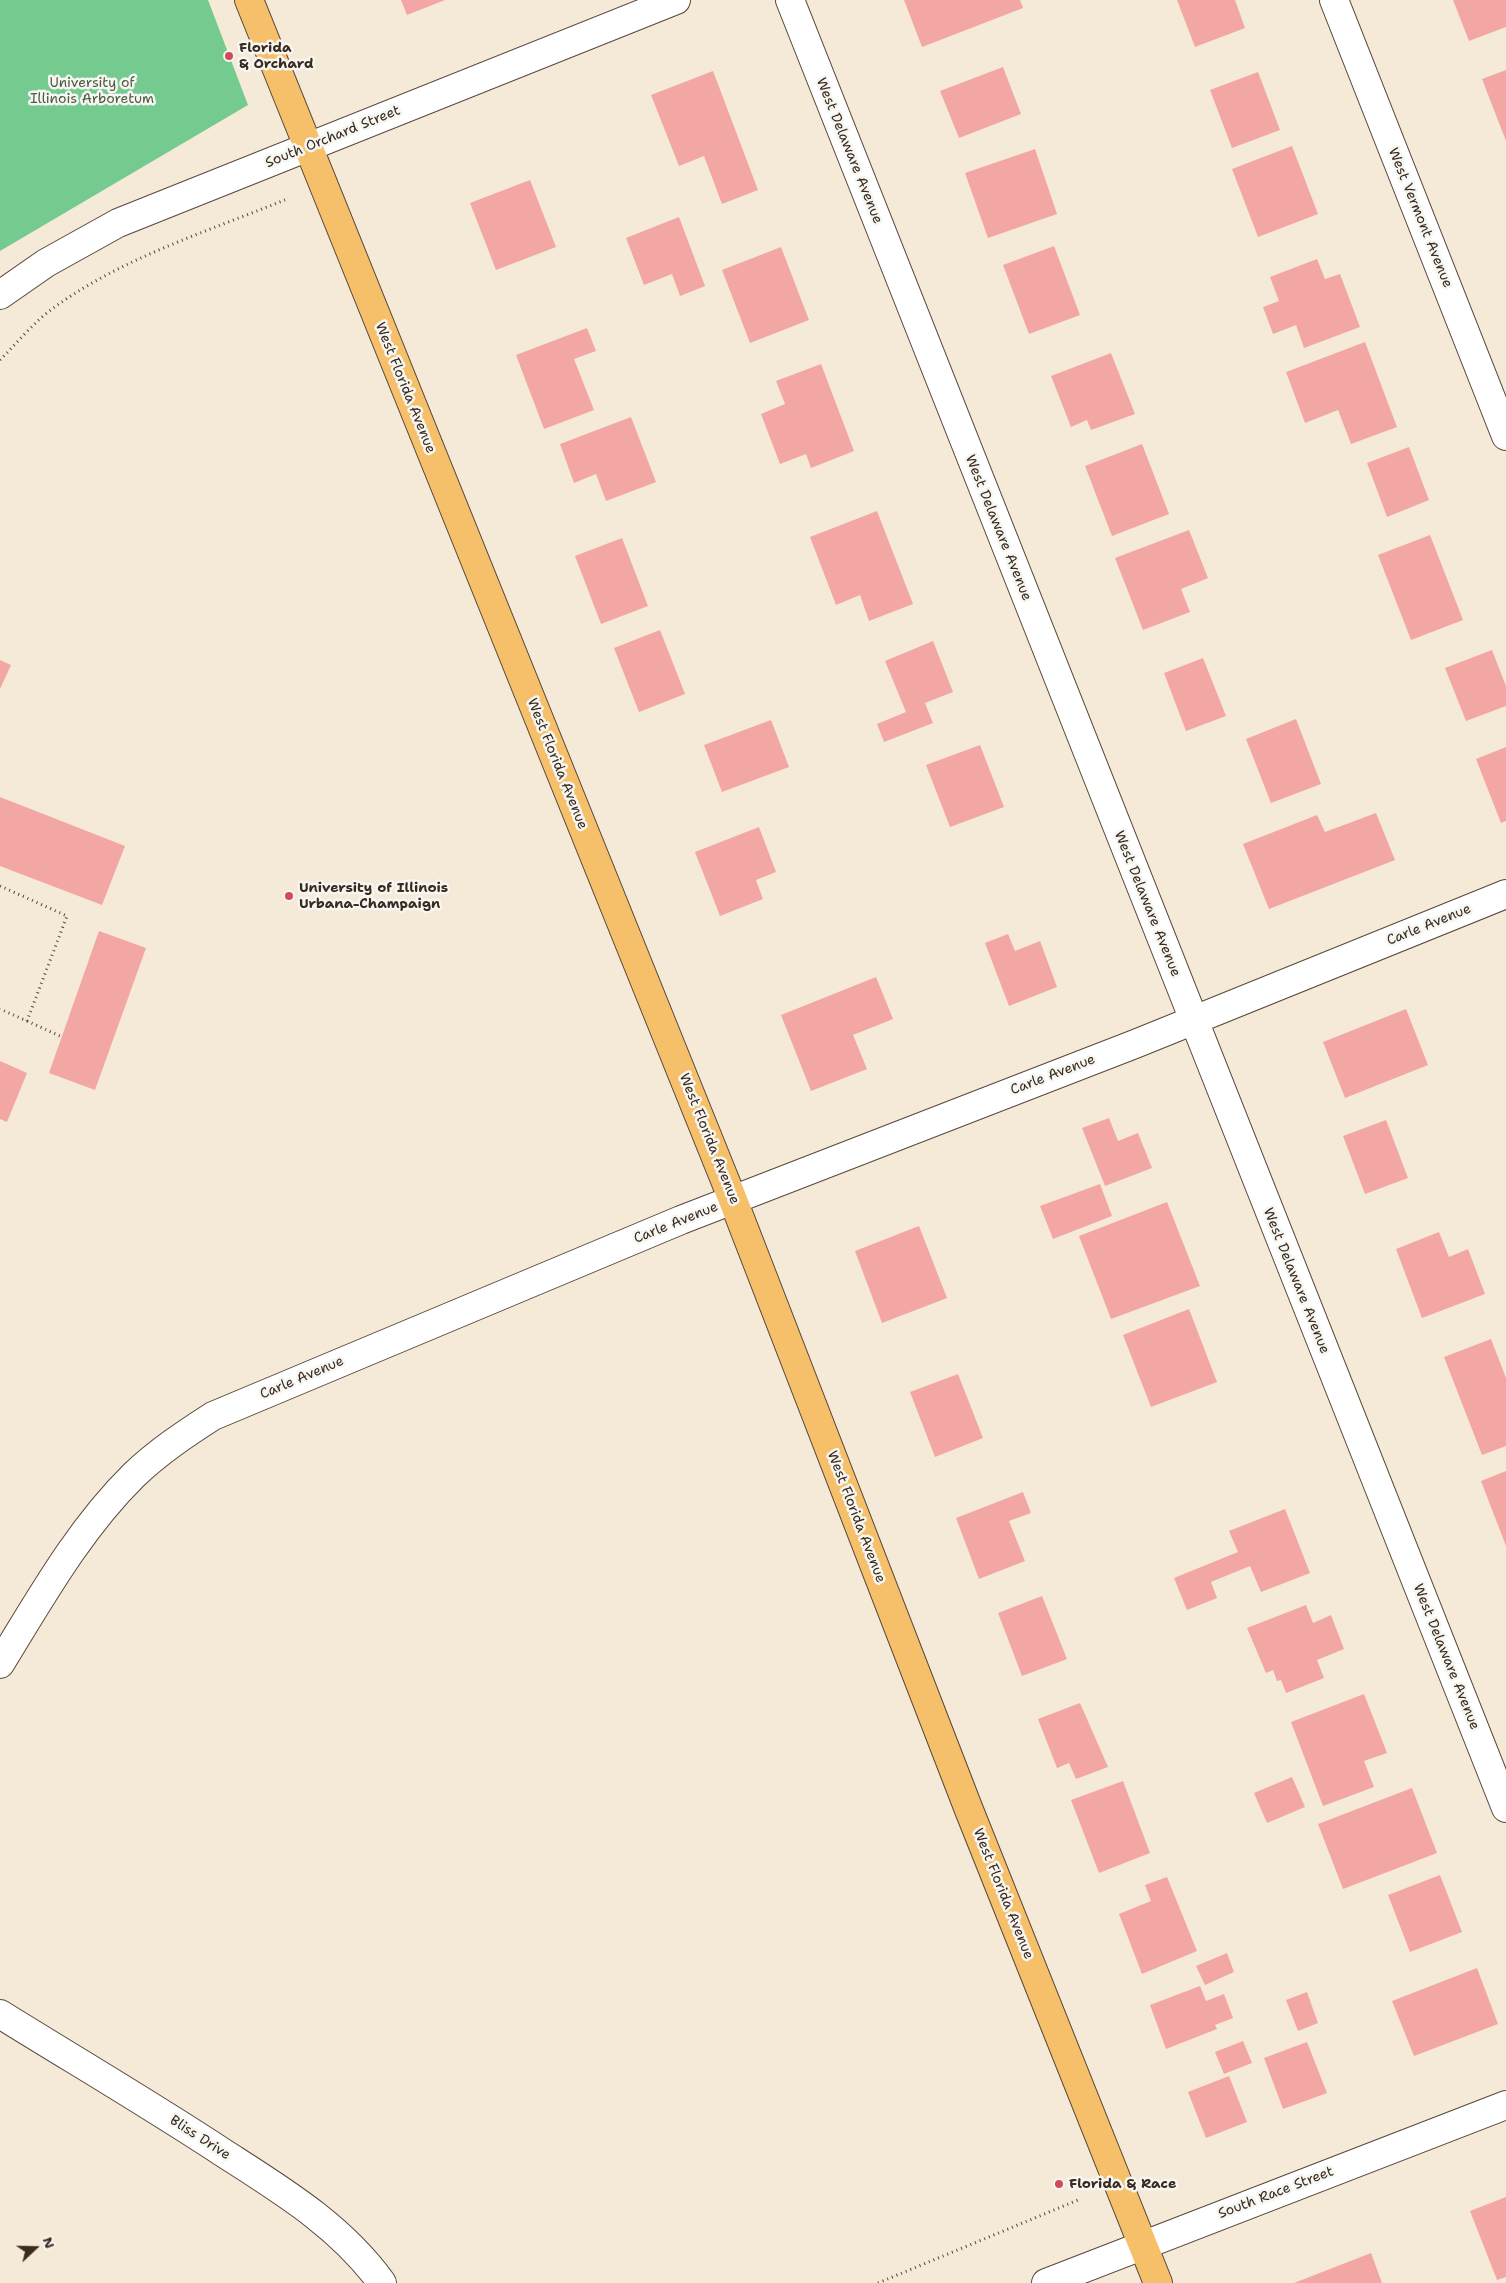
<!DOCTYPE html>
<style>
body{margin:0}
#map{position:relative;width:1506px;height:2283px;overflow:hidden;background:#f5e9d8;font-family:"Shantell Sans",sans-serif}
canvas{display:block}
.north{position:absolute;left:10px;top:2223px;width:50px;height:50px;-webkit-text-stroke:4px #f6f6f2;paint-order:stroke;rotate:69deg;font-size:14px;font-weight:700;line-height:20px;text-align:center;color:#3b2a1e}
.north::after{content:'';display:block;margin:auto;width:18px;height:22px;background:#3b2a1e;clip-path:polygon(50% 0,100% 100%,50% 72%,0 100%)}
</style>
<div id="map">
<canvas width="1506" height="2283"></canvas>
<div class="north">N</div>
</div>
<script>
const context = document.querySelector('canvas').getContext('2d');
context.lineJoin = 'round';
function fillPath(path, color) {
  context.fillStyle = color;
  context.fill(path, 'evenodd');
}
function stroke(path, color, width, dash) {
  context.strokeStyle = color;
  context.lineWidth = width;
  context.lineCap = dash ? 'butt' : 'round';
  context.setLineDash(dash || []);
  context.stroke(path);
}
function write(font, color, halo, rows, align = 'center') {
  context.font = font + ' "Shantell Sans",sans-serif';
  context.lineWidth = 5;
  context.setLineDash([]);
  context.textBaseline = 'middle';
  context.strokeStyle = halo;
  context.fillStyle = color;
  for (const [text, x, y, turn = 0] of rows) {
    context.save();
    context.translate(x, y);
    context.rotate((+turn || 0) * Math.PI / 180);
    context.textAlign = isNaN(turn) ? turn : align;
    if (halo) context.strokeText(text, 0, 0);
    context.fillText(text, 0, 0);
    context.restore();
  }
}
const green = new Path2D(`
 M0,0h208l40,105 -248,146z`);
const building = new Path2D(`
 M401,0h44l-38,15z
 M904,0h116l3,8 -101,39z
 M1177,0h58l10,28 -50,19z
 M1453,0h53v27l-37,14z
 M1003,67l18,47 -62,24 -19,-47z
 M1506,70v71l-24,-62z
 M713,71l45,119 -36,14 -18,-48 -25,10 -28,-71z
 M1258,72l22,58 -48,18 -22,-58z
 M1292,146l26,68 -60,23 -26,-68z
 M1035,149l22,65 -69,24 -23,-65z
 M530,180l26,67 -60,23 -26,-67z
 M679,217l26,69 -25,10 -8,-22 -28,11 -18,-47z
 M1054,246l26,69 -51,19 -26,-69z
 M781,247l28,73 -59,23 -28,-73z
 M1317,259l8,20 15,-5 20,53 -56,21 -8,-23 -23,9 -10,-27 16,-6 -9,-24z
 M587,328l9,23 -22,8 20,51 -50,19 -28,-74z
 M1365,342l32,85 -46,17 -13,-34 -33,13 -19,-51z
 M1111,353l24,61 -44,16 -4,-10 -16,7 -20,-51z
 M821,364l33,87 -43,17 -5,-14 -26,10 -19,-50 24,-10 -9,-23z
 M631,417l25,65 -50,19 -10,-27 -22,9 -14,-39z
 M1142,444l27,70 -57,22 -27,-70z
 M1409,447l20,53 -42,17 -20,-54z
 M877,511l36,93 -44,17 -9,-26 -24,10 -26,-68z
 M1189,530l19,48 -27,11 9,23 -47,18 -28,-72z
 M1430,535l33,85 -52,20 -33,-85z
 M622,538l26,68 -47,18 -26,-68z
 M660,630l25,64 -46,18 -25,-64z
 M933,641l20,51 -28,11 8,20 -49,19 -7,-18 29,-12 -21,-51z
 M1492,650l14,36v20l-40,15 -21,-53z
 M1203,658l23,58 -40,15 -22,-58z
 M0,660l11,5 -11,24z
 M1296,719l25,65 -50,19 -25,-64z
 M771,720l18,47 -67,25 -18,-47z
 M980,745l24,62 -54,20 -24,-62z
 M1506,747v74l-5,2 -25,-64z
 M0,797l125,49 -23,59 -102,-39z
 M1376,813l19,47 -126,49 -26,-65 74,-29 8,17z
 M759,827l17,45 -20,8 7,19 -43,17 -25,-64z
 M99,931l47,17 -51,142 -46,-17z
 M1008,934l7,17 25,-10 17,46 -48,19 -24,-63z
 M876,977l17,42 -40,16 14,34 -56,22 -30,-76z
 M1406,1009l22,56 -83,33 -22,-56z
 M0,1061l27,12 -20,49 -7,-3z
 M1109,1118l9,23 20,-8 14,35 -47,18 -23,-58z
 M1386,1120l22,58 -43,16 -22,-58z
 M1100,1184l12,32 -59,23 -13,-33z
 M1167,1202l33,84 -89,33 -32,-83z
 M919,1226l28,72 -65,25 -27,-72z
 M1439,1232l10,25 19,-8 17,45 -63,24 -26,-69z
 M1189,1309l28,73 -66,25 -28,-72z
 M1491,1339l15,39v68l-24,9 -38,-98z
 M958,1374l25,64 -48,19 -25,-65z
 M1506,1471v75l-25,-65z
 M1023,1492l8,21 -22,8 16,40 -46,18 -23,-61z
 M1285,1509l25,64 -49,19 -11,-26 -39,16 6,16 -30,12 -13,-32 64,-26 -9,-21z
 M1042,1596l25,63 -45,17 -24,-63z
 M1306,1605l7,18 18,-8 13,34 -27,11 7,18 -38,15 -5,-13 -4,1 -4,-11 -7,3 -19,-45z
 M1364,1694l23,59 -23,8 10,26 -51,19 -32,-84z
 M1080,1703l28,64 -32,12 -7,-16 -12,5 -19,-49z
 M1292,1777l13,30 -38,16 -13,-30z
 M1123,1781l27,72 -51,20 -28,-73z
 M1412,1788l25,65 -94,36 -25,-65z
 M1440,1875l22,57 -52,20 -22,-57z
 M1167,1877l30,74 -55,23 -23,-60 32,-13 -6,-16z
 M1227,1953l7,19 -29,13 -9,-19z
 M1477,1968l21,56 -84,32 -22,-55z
 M1200,1986l6,15 18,-7 9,24 -18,7 2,4 -51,20 -16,-44z
 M1307,1992l11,31 -20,8 -12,-31z
 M1243,2041l9,22 -28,11 -9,-22z
 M1307,2042l20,51 -44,16 -19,-51z
 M1229,2076l18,46 -41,16 -18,-46z
 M1506,2197v80l-9,3 -27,-69z
 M1371,2253l11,30h-88z`);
const path = new Path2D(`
 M0,360c17,-17 33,-37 52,-51 69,-51 157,-78 235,-110
 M0,886l67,30 -40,105 -27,-12
 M27,1021l35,16
 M878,2283l200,-83`);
const minor = new Path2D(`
 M790,0l716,1808
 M1334,0l172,436
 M0,295l46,-32 72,-40 558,-223
 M0,1664c40,-65 79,-135 134,-189 24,-23 51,-41 79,-59l468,-196 454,-176 371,-150
 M0,2014c74,46 149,90 222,138 59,38 118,73 160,131
 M1046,2283l460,-178`);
const major = new Path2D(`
 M249,0l484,1200 236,610 189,473`);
const markers = [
 [229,56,5,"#d1495b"],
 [289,896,5,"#d1495b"],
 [1059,2184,5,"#d1495b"]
];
const poiNames = [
 ["Florida",239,48],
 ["& Orchard",239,64],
 ["University of Illinois",299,888],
 ["Urbana-Champaign",299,904],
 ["Florida & Race",1069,2184]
];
const parkNames = [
 ["University of",92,83],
 ["Illinois Arboretum",92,99]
];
const streetNames = [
 ["South Orchard Street",333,137,-22],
 ["West Delaware Avenue",849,151,68],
 ["West Vermont Avenue",1420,218,68],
 ["West Florida Avenue",405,388,68],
 ["West Delaware Avenue",998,528,68],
 ["West Florida Avenue",557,764,68],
 ["West Delaware Avenue",1147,904,68],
 ["Carle Avenue",1429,925,-22],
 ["Carle Avenue",1053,1075,-21],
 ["West Florida Avenue",709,1139,68],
 ["Carle Avenue",676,1223,-22],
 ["West Delaware Avenue",1296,1281,68],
 ["Carle Avenue",302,1378,-23],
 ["West Florida Avenue",856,1517,69],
 ["West Delaware Avenue",1446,1657,68],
 ["West Florida Avenue",1003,1894,68],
 ["Bliss Drive",200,2138,33],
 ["South Race Street",1276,2193,-21]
];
fillPath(green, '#75cb8f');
fillPath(building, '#f3a7a5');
stroke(minor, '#57473a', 30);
stroke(major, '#57473a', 30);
stroke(path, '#57473a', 3, [1, 4]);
stroke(minor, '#fff', 28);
stroke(major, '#f6c06b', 28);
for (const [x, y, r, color] of markers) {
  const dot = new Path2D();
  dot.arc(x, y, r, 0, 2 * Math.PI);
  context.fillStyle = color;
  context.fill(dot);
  stroke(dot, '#f6f6f2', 2);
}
write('bold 14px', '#3b2a1e', '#f6f6f2', poiNames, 'left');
write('14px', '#4c5a40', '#f6f6f2', parkNames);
write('14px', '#3b2a1e', '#f6f6f2', streetNames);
</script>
